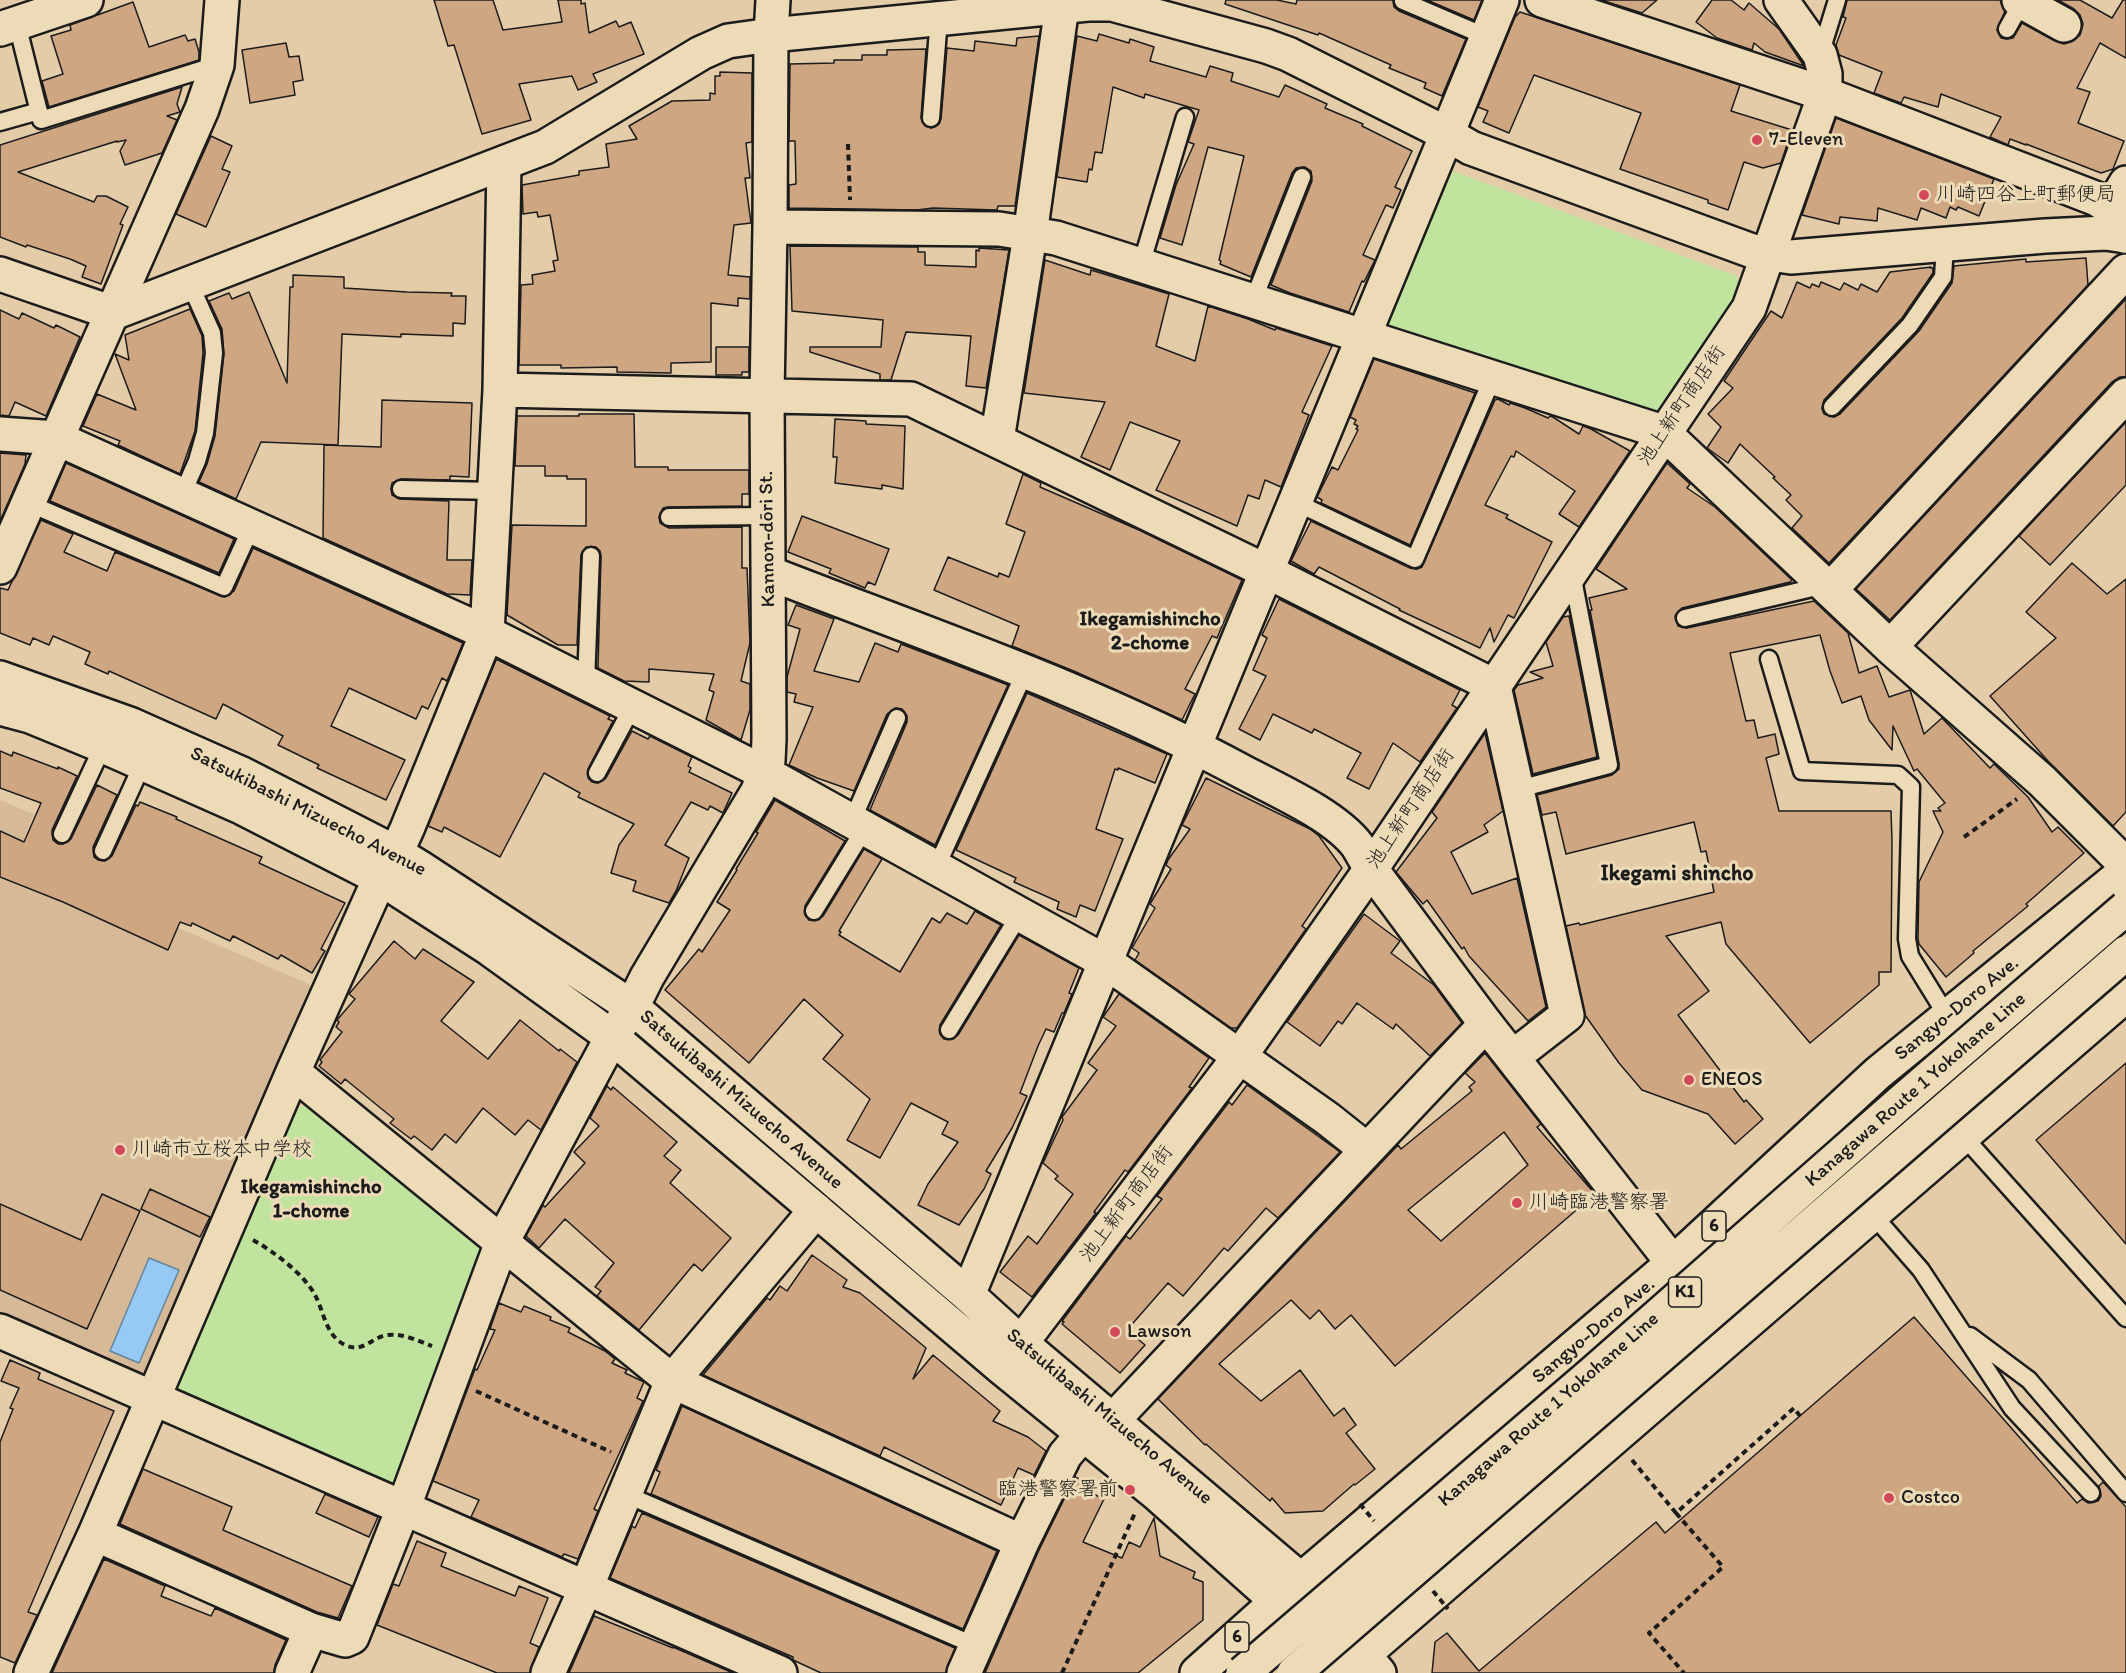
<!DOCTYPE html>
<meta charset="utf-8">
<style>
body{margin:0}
canvas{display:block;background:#e5cca8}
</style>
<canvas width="2126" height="1673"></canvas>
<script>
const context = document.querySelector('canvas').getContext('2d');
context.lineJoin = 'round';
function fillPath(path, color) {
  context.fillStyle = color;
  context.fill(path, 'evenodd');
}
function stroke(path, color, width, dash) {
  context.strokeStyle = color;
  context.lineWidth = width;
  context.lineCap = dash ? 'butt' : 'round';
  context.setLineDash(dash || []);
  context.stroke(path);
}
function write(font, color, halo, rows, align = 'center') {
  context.font = font + ' Itim,"Klee One",sans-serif';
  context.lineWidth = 6;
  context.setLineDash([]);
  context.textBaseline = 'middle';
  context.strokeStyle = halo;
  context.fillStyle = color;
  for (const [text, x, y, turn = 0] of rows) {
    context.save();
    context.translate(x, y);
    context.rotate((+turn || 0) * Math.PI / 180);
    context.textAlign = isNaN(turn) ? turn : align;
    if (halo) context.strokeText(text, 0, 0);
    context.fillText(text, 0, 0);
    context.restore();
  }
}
const built = new Path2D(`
 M0,800l34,14 -18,44 295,127 -170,393 -141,-63z`);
const green = new Path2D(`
 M1453,171l284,105 3,12 -5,18 -72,106 -13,2 -265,-86 2,-12z
 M306,1105l179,145 -87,232 -11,7 -210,-95 -3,-13 122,-272z`);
const water = new Path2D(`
 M149,1258l30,12 -40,93 -29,-12z`);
const building = new Path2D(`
 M434,0h59l10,30 59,-8 -4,-22h23v4l4,-1 4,30 27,-12 3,6 12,-5 13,32 -51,20 4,8 -19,8 -6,-14 -53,8 12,36 -49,14 -28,-89 -6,1z
 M1226,0h51l19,4 1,-4h96l1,7 5,4 67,28 -24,57 -18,-8 2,-5 -37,-15 2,-3 -72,-32 -1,2 -93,-31z
 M1427,0h55l-8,20z
 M1601,0h56l-15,13z
 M1712,0h19l13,10 5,-7 30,26 25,37 -39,-14 -11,-9 -2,7 -35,-12 -21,-16z
 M1847,0h153l5,11 -8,19 4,8 6,1 6,-1 9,-15 33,18 9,3 9,-3 7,-6 3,-11 -3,-9 -6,-6 -16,-9h22l32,18 11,-18h3v58l-26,-15 -23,45 13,4 -12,31 46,18 -11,28 -12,4 -75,-29v1l-16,-6 -2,6 -18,-8 11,-20 -60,-23 -3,13 -34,-10 -3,6 -27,-10 8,-21 -43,-17 -3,-10 10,-27 -3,-1z
 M133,2l16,45 36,-12 3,6 7,-2 4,13v8l-150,47 -7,-26 21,-7 -12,-38 20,-6 -1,-5z
 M1520,12l220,73 -9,26 61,19 -11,33 -18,5 -19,-6 -16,48 -20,-7v-3l-88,-31 21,-56 -107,-38 -25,58 -26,-11 5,-11 -10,-4 37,-90z
 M1099,34l30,9 1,-4 24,8 -4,14 56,16 4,-11 23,7 -2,8 48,16 6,-12 42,19 -2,4 38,16 -1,2 50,25 -17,36 6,3 -8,18 -7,-3 -23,50 12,5 -11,22 -2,-1 -13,31 -59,-19 -19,-8 41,-104 -1,-10 -6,-4 -9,1 -4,5 -41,104 -31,-13 1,-3 -2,-1 25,-104 -36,-9 -26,98 -22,-7 16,-53 18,-41 -6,-2 11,-32 -54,-16 -1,4 -31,-11 -11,66 -7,-1 -3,18 -3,-1 -2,13 -30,-5 20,-141 20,5z
 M1039,36l-24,170h-17l-1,4 -64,-2 -16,2 -128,-2v-23l7,-1 -1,-43h-6l1,-77 44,-1v-3h28v-5h25v-5l39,-1 -5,69 4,8 6,2 8,-4 2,-5 6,-71 27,3 1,-10 41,5 1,-8z
 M286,43l3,14 10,-1 4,24 -10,2 2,13 -45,8 -8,-53z
 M720,72l32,1v69l-6,1 4,35h-5l6,45 -17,2 -6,50 22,2v22l-12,-1v8l-27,-3v59l-40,1v10l-54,-1v-5l-56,1v-3h-42l2,-80 12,-1 -1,-9 23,-4 -2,-10 5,-1 -8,-45 -12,2 -1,-5 -14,2 -1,-29 57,-10v-4l30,-4 -3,-23 31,-5 -8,-13 43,-25 38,-1v-7l5,1v-18h5z
 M182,87l-5,17 3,8 -13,4 10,4 -15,33 -37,12 -5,-14 6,-11 -9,2v-1l-99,31 76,30 3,-6h9l22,11 -8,17 3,1 -22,59 -19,-7 4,-11 -16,-7 -43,-14 -1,2 -26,-10v-92z
 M1836,118l158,61 -15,37 -21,-9 -2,3 -6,-3 -4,11 -25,-10 -4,12 -39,-12 -1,13 -37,-4 -1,7 -37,-9z
 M211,136l21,10 -10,23 8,3 -24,55 -30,-13z
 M790,246l128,1v5h7v13l51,2v-17l3,1v-3l30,2 -23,138 -20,-2 5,-50 -65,-4 -15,48h-11v-6l-70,-22v-5h71l2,-27 -91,-9z
 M2086,258l2,27 -259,278 -37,-35 10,-12 -16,-16 5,-5 -18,-17 2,-1 -35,-33 -12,19 -21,-15 14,-21 -13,-13 25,-26 -9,-7 47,-70 11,7 15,-36 13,6 2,-4 7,3 2,-5 19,8 4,-7 14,7 3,-6 16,8 13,-20 41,-5 -1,1h3v5l-31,45 -78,82 -2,9 2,5 10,3 6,-3 79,-83 33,-48 2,-17 72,-7v3z
 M1045,260l45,15 1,-5 78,24 -13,52 39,15 13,-55 40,13 27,11 1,-2 56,18 -30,66 7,3 -28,72 -16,-7 -6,19 -11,-4 -11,31 -81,-36 24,-49 -50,-19 -20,48 -29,-13 24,-55 -81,-9z
 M293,275l51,2v11l63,4 45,1 -1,3h15l-1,28 -12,-1v13l-52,-2v3l-59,-3 -4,111 -77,-3 -25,57 -37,-17 8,-18 8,-28 9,-82 -2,-25 -13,-28 20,-8 3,6 17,-7 38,91 3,-96h3z
 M2126,299v78h-6l-8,5 -222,238 -34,-31z
 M190,309l12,27 1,17 -8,78 -15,43 -62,-29 2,-4 -37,-15 14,-32 39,16 -21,-56 14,6 -4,-25z
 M0,310l19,9 3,-6 32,15 2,-3 24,12 -34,79 -31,-14 -6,14 -9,-1z
 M716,347h33v25h-7v3h-26z
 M1374,359l101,34 -65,152 -89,-42 1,-3 -5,-3 15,-30 6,3 20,-40 -2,-1 2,-3 -4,-2 2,-4 -6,-3z
 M1498,399l11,6 1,-2 15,5 23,10 2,-2 3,1 26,17 4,-8 8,3 39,22 -51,76 -20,-13 16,-23 -59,-40 -2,6 -3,-1 -26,49 23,10 -2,3 46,24 -38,76 -6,-3 -14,27 -4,-14 -10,20 -81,-38 1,-1 -81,-42 -5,7 -23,-13 20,-40 99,47 7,1 5,-2 73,-167z
 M382,400l90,3 -3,74 -19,-1v4l-49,-1 -9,4 -1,6 1,6 8,4 49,2 -2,59h25l-2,35 -23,-1 -124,-56 1,-93 57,2z
 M579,414h55l1,53h33v3h81v24h-7v12l-74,1 -5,1 -4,9 1,6 9,5 73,-1v41h5l3,75 -9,38 9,3v26l-9,30 -35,-20 8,-28 -5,-2 5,-16 -65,-5v13l-25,-1 -26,-13 3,-112 -1,-5 -4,-4h-10l-5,8 -4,90h-19l-51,-30 5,-90 74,1v-47h-19v-3h-22v-10h-30l2,-50h62z
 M835,419l31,2v3l39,2 -2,63 -21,-4v4l-47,-6 2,-26h-4z
 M2126,422v63l-76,80 -31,-29z
 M0,453l26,2 -1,9 -25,57z
 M66,463l168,76 -15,34 -169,-72z
 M1667,463l23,21 -3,4 28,19 77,73 -2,2 -108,26 -7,8 3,10 9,2 127,-27 34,32 11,40 18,-7 12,31 21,-7 14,44 18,-16 48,50 4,-4 34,33 24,35 6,-5 26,26 -58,51 2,2 -55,45 1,2 -28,24 -27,-33 -1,-6 1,-56 24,-50 -10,-21h8l-3,-3 7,-5 -28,-34 -3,2 -21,-45 -1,24 -23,-30 -8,-24 -19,7 -12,-32 -10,-36 -90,18 16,68 8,-1 4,18 17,-4 4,20 -13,4 13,53h112l1,30 -1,131h-12v13l-69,58 -84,-99 -5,-22 -55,14 43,55 -31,24 66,87 2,-2 17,19 -28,25 -27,-30 -66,-24 -23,-27 -34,-48 -19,-89 13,-3 1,2 134,-33 -8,-41 -5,1 -7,-30 -128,32 -10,-42 -14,3 -5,-20 75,-20 7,-6v-6l-29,-153h2l-3,-12 38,-9 -31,-20z
 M1023,474l18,9 -1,4 99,43 103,50 -25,58 -5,-2 -27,53 10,5 -13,26 -106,-48 -64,-26 7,-20 -85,-36 14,-33 50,20 1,-4 10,4 16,-45 -19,-8z
 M802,516l87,33 -14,36 -7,-3 -3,6 -36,-15 2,-4 -43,-17z
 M41,520l32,14 -9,18 43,19 8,-19 110,45 9,-6 19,-43 210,95 -16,38 -5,-3 -14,31 -6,-3 -6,13 -67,-31 -18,38 74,34 -19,40 -69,-32 2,-3 -41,-20 5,-9 -60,-32 -7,15 -107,-48 -1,3 -23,-10 5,-12 -37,-16 -4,9 -16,-7 -3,7 -30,-12v-45l8,2z
 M2072,563l35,31 19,-15v233l-13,14 -65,-65 -58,-65 66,-58 -30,-26z
 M1279,599l181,91 -8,15 5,3 -37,54 -27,-19 -24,46 -22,-11 14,-25 -47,-24 -2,4 -39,-19 -13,26 -21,-11 27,-53 -13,-6 14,-32 -5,-3z
 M796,605l38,14 -20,52 45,11 16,-39 23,9 3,-8 107,41 -73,160 -65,-35 37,-88v-6l-5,-7 -7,-1 -8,6 -33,77 -37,-13 -28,-13 24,-58 -19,-5 2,-8 -9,-2v-15l13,-48 -12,-4z
 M1569,616l28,141 -64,17 -19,-84 4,-5 25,-7 -13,-6 23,-6 -7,-24 17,-25z
 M496,660h2l112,56 -2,3 5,2 -25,48v9l4,4 6,1 8,-5 26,-47 16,8 2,-3 42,21 -4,9 3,2 -2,4 43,21 -9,20 -13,-7 -2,4 -17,-8 -26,43 24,13 -13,33 -7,12 -36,-12 3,-10 -25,-8 8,-28 15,-21 -56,-27 2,-4 -36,-20 -44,84 -56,-30 -2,5 -14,-6z
 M1027,693l140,61 -12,29 -37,-15v2l-3,-1 -19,60 27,10 -28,72 -15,-6 -4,12 -19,-8 2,-7 -45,-20 2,-4 -60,-28z
 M1485,733l18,78 -19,14 4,7 -37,20 21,42 45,-16 29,129 -18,14 -59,-65 -5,-9 -2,2 -35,-49 -4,4 -27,-32 41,-54 -5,-6z
 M0,751l12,5 1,-4 45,17v-2l19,9 -25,54 1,10 5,4h5l8,-5 26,-54 20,10 -24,52 1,10 4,3 7,1 7,-5 24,-51 2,1 2,-4 37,15 -1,2 86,38 -3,6 86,40 -24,46 4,2 -13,22 -31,-18 -3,4 -45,-23 -3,5 -38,-18 -1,3 -11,-4 -12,28 -105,-48 -63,-25v-46l24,11 17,-39 -41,-15z
 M1206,778l104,51 9,7 23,32 -40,58 4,3 -69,99h-6l-96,-68 4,-7 -7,-5 23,-40 -5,-4 21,-35 -5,-4 2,-5 22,-31 -8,-4z
 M775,800l70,41 -40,65v9l4,5h9l5,-4 41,-67 18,10 -43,72 2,1 -2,3 61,37 32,-54 8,5 7,-10 20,11 8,-13 26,14 -61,100v9l4,5h9l5,-4 61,-100 60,33 -10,25 3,1 -8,19h-2l-8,19 -8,-3 -8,17 -18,47 7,3 -15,32 -26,43 5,3 -7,15 -25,36 -41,-20 10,-21 30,-42 -16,-8 6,-12 -37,-19 -31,55 -33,-18 23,-41 -47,-40 20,-24 -39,-36 -55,64 -84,-73 34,-41 3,3 28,-42 -13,-8 20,-32 -1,-1 22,-36 -2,-1z
 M1364,914l36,27 -9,12 43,32 28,38 -32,33 -34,-32 -3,5 -36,-26 -15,21 -4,-3 -18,25 -33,-24z
 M394,941l21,18 8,-10 51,33 -33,39 47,38 32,-39 39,31 1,-2 17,13 -36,68 -13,-10 -13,15 -32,-27 -27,35 -11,-9 -13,16 -18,-14 -3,3 -21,-16 4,-4 -49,-40 -4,5 -22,-18 3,-4 -2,-2 22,-28 -6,-5 3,-5 -2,-2 18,-21 -6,-5z
 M1119,994l90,64 -20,29 3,1 -64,84 -3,-2 -31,42 2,1 -64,84 -32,-25 28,-36 9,8 36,-50 -18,-15 3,-3 -15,-13 20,-43 -1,-3 35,-47 -9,-7 28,-37 -13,-9z
 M1485,1053l56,71 -4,3 58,67 -200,172 -44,-51 -16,14 -16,-19 -9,9 -19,-19 -72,64 42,37 39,-31 34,46 10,-8 12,17 -10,8 29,36 -20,16 -1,-1 -31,27 -38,2 -13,-15 -2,3 -64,-57 -1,1 -47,-46 240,-254 3,4 71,-58 -3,-4 6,-5 -10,-9zM1504,1132l24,33 -87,76 -33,-31z
 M2126,1063v181l-90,-104z
 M1247,1085l93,67 -62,66 -12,-10 -38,43 -4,-3 -41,48 -15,-13 -41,47 18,15 -25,28 -58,-49 2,-2 -2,-1 64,-85 4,3 32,-40 -5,-3 66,-86 6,-8 3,3z
 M607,1086l4,4 2,-3 64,55 -13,14 17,14 -11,13 61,55 -29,33 -8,-7 -55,66 -42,-34 4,-5 -6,-4 19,-24 -49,-44 -26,29 -13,-12 16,-29 1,-2 2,2 40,-44 -11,-11 25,-26 -9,-8z
 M150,1189l60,28 -10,20 -59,-28z
 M102,1194l38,17 -53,118 -87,-39v-86l81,36z
 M812,1255l35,25 -4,7 17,6 66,55 -13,31 20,-24 67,56 -7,10 35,16 18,14 -12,24 -16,-7 -17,37 -117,-58 -4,9 -177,-81 64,-77 3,2 10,-14 7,5z
 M499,1303l22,9 3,-6 27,11 -1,3 20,8 -2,4 37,19 10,8 -3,4 15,7 -2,3 19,9 -7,16 6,3 -49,108 4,2 -20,48 -14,-5 -2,3 -91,-40 8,-17 -46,-19 42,-112 2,1 18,-40 -5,-1z
 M1914,1317l163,186 5,-4 6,4 10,-2 3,-5 -2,-10 4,-4 23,25v166h-694l3,-31 12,-9 32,38 177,-149 9,11z
 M10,1360l30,13 -2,6 76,32 -86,201 9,3 -22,48 -15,-6v-215l13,-33 -3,-1 9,-20 -18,-7z
 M682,1406l315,145 -34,78 -312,-135 9,-22 -4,-2z
 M143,1469l89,38 -9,23 129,56 -14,32 -21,-6 -197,-88z
 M1075,1477l13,6 -3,7 19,9 -21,43 39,16 7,-16 11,5 14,-29 6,38 35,16 -2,6 10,4v38l-65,53h-153l54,-123z
 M325,1494l53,23 -9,20 -53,-24z
 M642,1513l313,135 -9,25h-125l-28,-13v-3l-183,-79 22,-52 3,2z
 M417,1541l29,12 -5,13 74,30 4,-10 29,12 -18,45 9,4 -9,26h-33l-120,-48 16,-41 6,2z
 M104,1559l61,27 -4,10 50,20 4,-8 71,32 -11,25 -1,8h-222z
 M594,1616l79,32v-1l60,26h-164z`);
const path = new Path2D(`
 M848,144l2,56
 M1964,837l53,-38
 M253,1240c20,11 51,34 62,55 9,16 10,40 30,50 18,9 28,-9 43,-10 15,-2 30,6 44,11
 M476,1391l135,61
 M1632,1460l44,53 118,-105 6,8
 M1676,1513l47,54 -74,66 35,40
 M1062,1673l73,-160`);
const lane = new Path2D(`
 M1403,1l84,36
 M17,24l24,96 176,-55
 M2007,29l15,-27
 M1820,55l17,-55
 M931,118l8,-100
 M0,122l39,-11
 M1141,265l44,-148
 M1253,301l49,-124
 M1832,407l78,-82 33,-48 2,-32
 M401,489l94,2
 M182,495l15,-34 8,-28 9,-80 -2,-20 -22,-49
 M1295,502l120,57 78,-182
 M28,503l196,84 28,-61
 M669,517l99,-1
 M1685,618l140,-33
 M1769,659l33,112 96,4 13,12 -4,152 3,17 37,60
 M586,682l5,-126
 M597,773l36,-67
 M1519,789l90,-24 -37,-191
 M852,821l45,-103
 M62,834l41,-88
 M103,851l40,-88
 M936,868l89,-196
 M814,911l51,-83
 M949,1030l71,-116
 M1964,1137l162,181
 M1873,1215l48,55 91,138 79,85
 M1970,1336l59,44 97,113
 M625,1494l351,152`);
const street = new Path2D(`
 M1542,0l283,94 272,105 14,9 14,28
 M2019,0l45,25
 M0,29l86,-29
 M1447,134l55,-134
 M2111,208l15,-25
 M770,227l229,2 57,9 607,194 227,215 152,134 84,84
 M500,390l411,9 355,172 228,115 73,329 -54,42
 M0,434l56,4 431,195 278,140 341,189 222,157 39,31
 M997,440l33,-205 32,-229
 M0,567l202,-458 15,-44 5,-65
 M1830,590l296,-319
 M1890,647l236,-252
 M293,1072l379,309 350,161
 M0,1331l780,342
 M1021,1343l219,-287 131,-187 378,-561 76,-214v-20l-5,-19 -39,-55
 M95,1534l216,96 34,10 7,-3 51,-128 99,-267 110,-205 20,-30 15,-30 111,-186 10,-30 1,-22 -2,-344 3,-168 1,-192 2,-35
 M31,1673l64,-139 198,-462 87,-194 16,-25 11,-24 80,-196 13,-243 4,-227
 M292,1673l19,-43
 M548,1673l38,-85 86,-207 144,-171
 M964,1673l58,-131 43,-87 18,-21 30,-14 373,-396`);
const secondary = new Path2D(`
 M0,274l113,39 432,-166 156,-94 27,-12 43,-6 317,-31h24l154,42 22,8 159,80 24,14 284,104 36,5 254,-21 61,-3 20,3
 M769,573c159,62 323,117 474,199 34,18 91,43 114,73 5,8 9,16 14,24l115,155 187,239
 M0,678l132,47 108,48 156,80 23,14 213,140 336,288 53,48 280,237 78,93
 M0,708l30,8 73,30 140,62 137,70 110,71 122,88 390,331 155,126 120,107 18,24
 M968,1295l479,-1161`);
const primary = new Path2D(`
 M1197,1673l104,-93 372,-317 205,-190 248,-202
 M1339,1673l24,-18 763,-660`);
const pathBridge = new Path2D(`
 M1360,1504l14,17
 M1433,1591l15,18`);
const highwayBridge = new Path2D(`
 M1243,1673l350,-300 308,-271 225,-194
 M1294,1673l832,-720`);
const markers = [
 [1757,140,6,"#d1495b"],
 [1924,195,6,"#d1495b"],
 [1689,1080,6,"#d1495b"],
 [120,1150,6,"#d1495b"],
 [1517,1203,6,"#d1495b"],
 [1115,1332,6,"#d1495b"],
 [1130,1490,6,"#d1495b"],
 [1889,1498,6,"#d1495b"]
];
const shields = [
 [1714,1226,24],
 [1685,1292,33],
 [1237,1637,24]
];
const shieldNames = [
 ["6",1714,1226],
 ["K1",1685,1292],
 ["6",1237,1637]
];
const poiNames = [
 ["7-Eleven",1769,140],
 ["川崎四谷上町郵便局",1936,195],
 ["ENEOS",1701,1080],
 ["川崎市立桜本中学校",132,1150],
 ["川崎臨港警察署",1529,1203],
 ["Lawson",1127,1332],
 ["臨港警察署前",1118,1490,"right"],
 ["Costco",1901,1498]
];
const streetNames = [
 ["池上新町商店街",1682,406,-56],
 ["Kannon-dōri St.",768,539,-91],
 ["池上新町商店街",1411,809,-56],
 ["Satsukibashi Mizuecho Avenue",308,812,27],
 ["Sangyo-Doro Ave.",1957,1009,-39],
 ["Kanagawa Route 1 Yokohane Line",1916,1090,-41],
 ["Satsukibashi Mizuecho Avenue",741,1100,41],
 ["池上新町商店街",1127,1204,-53],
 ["Sangyo-Doro Ave.",1594,1331,-40],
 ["Kanagawa Route 1 Yokohane Line",1549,1410,-41],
 ["Satsukibashi Mizuecho Avenue",1109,1417,40]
];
const neighbourhoodNames = [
 ["Ikegamishincho",1150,620],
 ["2-chome",1150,644],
 ["Ikegamishincho",311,1188],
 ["1-chome",311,1212]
];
const quarterNames = [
 ["Ikegami shincho",1677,874]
];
fillPath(built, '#d6ba98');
fillPath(green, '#c0e39d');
fillPath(water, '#96c9f3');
stroke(water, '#65849d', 1.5);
fillPath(building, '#cfa682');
stroke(building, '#1c1c1c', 1.5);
stroke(lane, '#1c1c1c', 21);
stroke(street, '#1c1c1c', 38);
stroke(secondary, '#1c1c1c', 38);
stroke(primary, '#1c1c1c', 38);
stroke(path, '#1c1c1c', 4, [6, 4.5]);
stroke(lane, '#eddbb8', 16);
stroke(street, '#eddbb8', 33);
stroke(secondary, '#eddbb8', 33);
stroke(primary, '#eddbb8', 33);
stroke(highwayBridge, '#1c1c1c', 38, []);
stroke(pathBridge, '#1c1c1c', 4, [6, 4.5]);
stroke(highwayBridge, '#eddbb8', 33);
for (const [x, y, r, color] of markers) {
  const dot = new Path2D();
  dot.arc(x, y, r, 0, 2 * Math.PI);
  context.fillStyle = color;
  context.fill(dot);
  stroke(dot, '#eddbb8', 2);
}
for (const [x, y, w] of shields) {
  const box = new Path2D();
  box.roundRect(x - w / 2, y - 15, w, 30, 4.5);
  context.fillStyle = '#eddbb8';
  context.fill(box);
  stroke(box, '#1c1c1c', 1.5);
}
write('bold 18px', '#1c1c1c', null, shieldNames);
write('20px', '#1c1c1c', '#eddbb8', poiNames, 'left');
write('20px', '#1c1c1c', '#eddbb8', streetNames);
write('bold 21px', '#1c1c1c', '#eddbb8', neighbourhoodNames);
write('bold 22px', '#1c1c1c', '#eddbb8', quarterNames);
</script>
